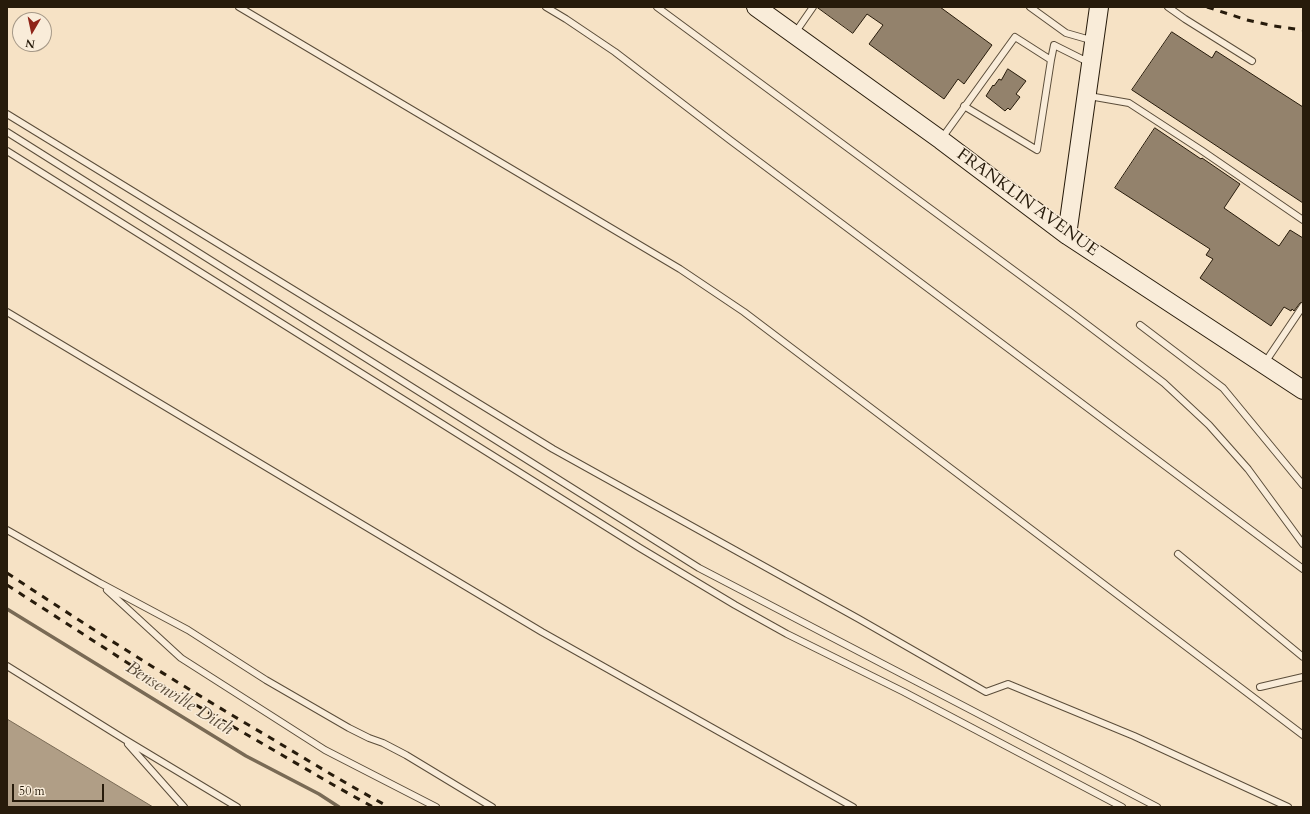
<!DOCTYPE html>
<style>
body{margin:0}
#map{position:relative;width:1310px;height:814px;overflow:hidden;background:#f6e2c5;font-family:Cardo,serif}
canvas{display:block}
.frame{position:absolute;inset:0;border:8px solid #271b0b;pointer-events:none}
.north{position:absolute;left:12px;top:12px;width:40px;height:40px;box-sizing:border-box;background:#f9ecd9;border:1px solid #a59887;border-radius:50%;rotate:189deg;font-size:11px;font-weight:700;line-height:16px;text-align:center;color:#271b0b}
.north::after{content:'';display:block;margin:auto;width:14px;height:18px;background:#8f2418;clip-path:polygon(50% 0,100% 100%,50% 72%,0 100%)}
.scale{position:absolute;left:12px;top:784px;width:92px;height:18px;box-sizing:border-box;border:2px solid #271b0b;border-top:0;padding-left:5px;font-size:12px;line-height:14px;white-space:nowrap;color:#271b0b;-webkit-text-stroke:3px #f9ecd9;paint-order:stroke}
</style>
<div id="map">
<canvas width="1310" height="814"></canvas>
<div class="frame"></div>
<div class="north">N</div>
<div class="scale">50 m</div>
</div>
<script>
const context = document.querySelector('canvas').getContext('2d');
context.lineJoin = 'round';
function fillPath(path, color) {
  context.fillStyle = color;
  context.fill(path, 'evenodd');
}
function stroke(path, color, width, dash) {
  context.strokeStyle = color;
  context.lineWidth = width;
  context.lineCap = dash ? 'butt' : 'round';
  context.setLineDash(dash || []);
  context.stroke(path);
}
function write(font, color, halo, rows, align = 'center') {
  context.font = font + ' Cardo,serif';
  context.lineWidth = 3;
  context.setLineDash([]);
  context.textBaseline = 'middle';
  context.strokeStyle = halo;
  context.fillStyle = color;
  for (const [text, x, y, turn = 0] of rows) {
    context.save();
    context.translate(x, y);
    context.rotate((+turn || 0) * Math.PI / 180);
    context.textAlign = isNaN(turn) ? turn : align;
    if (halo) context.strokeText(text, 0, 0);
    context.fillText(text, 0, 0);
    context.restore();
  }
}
const water = new Path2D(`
 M7,719l146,88h-146z`);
const stream = new Path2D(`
 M7,609l239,147 73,38 20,13`);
const building = new Path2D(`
 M817,7h123l52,38 -28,39 -6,-5 -14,20 -75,-55 14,-19 -16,-11 -14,19z
 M1172,32l40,26 4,-7 87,56v96l-171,-113z
 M1008,69l18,12 -10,13 4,3 -10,13 -2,-2 -3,3 -19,-15 7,-11 1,1 5,-7 2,1z
 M1155,128l46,31 1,-1 38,26 -16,24 55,38 11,-16 13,8v64l-3,1 -6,8 -2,-2 -1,2 -7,-4 -13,19 -71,-48 13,-19 -7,-4 4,-6 -95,-61z`);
const lane = new Path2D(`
 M239,7l441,262 64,43 559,423
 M546,7l20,12 49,33 115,88 573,429
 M657,7l416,307 91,69 45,42 39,44 55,75
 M1030,7l36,26 28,8
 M1168,7l17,12 67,42
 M795,33l18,-26
 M1089,96l40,7 72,47 102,70
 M964,106l73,44 14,-90
 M7,114l546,335 306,170 127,73 22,-8 126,52 154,71
 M7,132l692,436 458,239
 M942,138l73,-101 36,23 3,-15 34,17
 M7,151l633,397 95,57 52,29 117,58 218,115
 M7,312l535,320 311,175
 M1140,325l83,63 80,97
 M1264,364l39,-58
 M7,530l93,53 88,47 78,50 83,48 20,10 14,5 23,12 86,52
 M1178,554l125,103
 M107,590l74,68 144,92 111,57
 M7,666l117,73 113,68
 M1260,687l43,-10
 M128,744l56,63`);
const secondary = new Path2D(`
 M756,7l185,133 126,95 236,155
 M1067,235l32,-228`);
const rail = new Path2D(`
 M1207,7l40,13 27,6 29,4
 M7,573c86,57 173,112 262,164 40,24 79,48 120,70
 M7,585l158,102 172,100 36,20`);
const streetNames = [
 ["FRANKLIN AVENUE",1027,203,36]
];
const waterNames = [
 ["Bensenville Ditch",179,699,32]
];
fillPath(water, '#b09e86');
stroke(water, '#796a55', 1);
stroke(stream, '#796a55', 3.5);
fillPath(building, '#93826c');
stroke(building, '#271b0b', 1);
stroke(lane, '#5b4d3a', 8);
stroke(secondary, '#271b0b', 20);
stroke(lane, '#f9ecd9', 6);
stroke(secondary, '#f9ecd9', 18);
stroke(rail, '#271b0b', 3, [7, 7]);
write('17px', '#271b0b', '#f9ecd9', streetNames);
write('italic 18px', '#5e4f3c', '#f9ecd9', waterNames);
</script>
